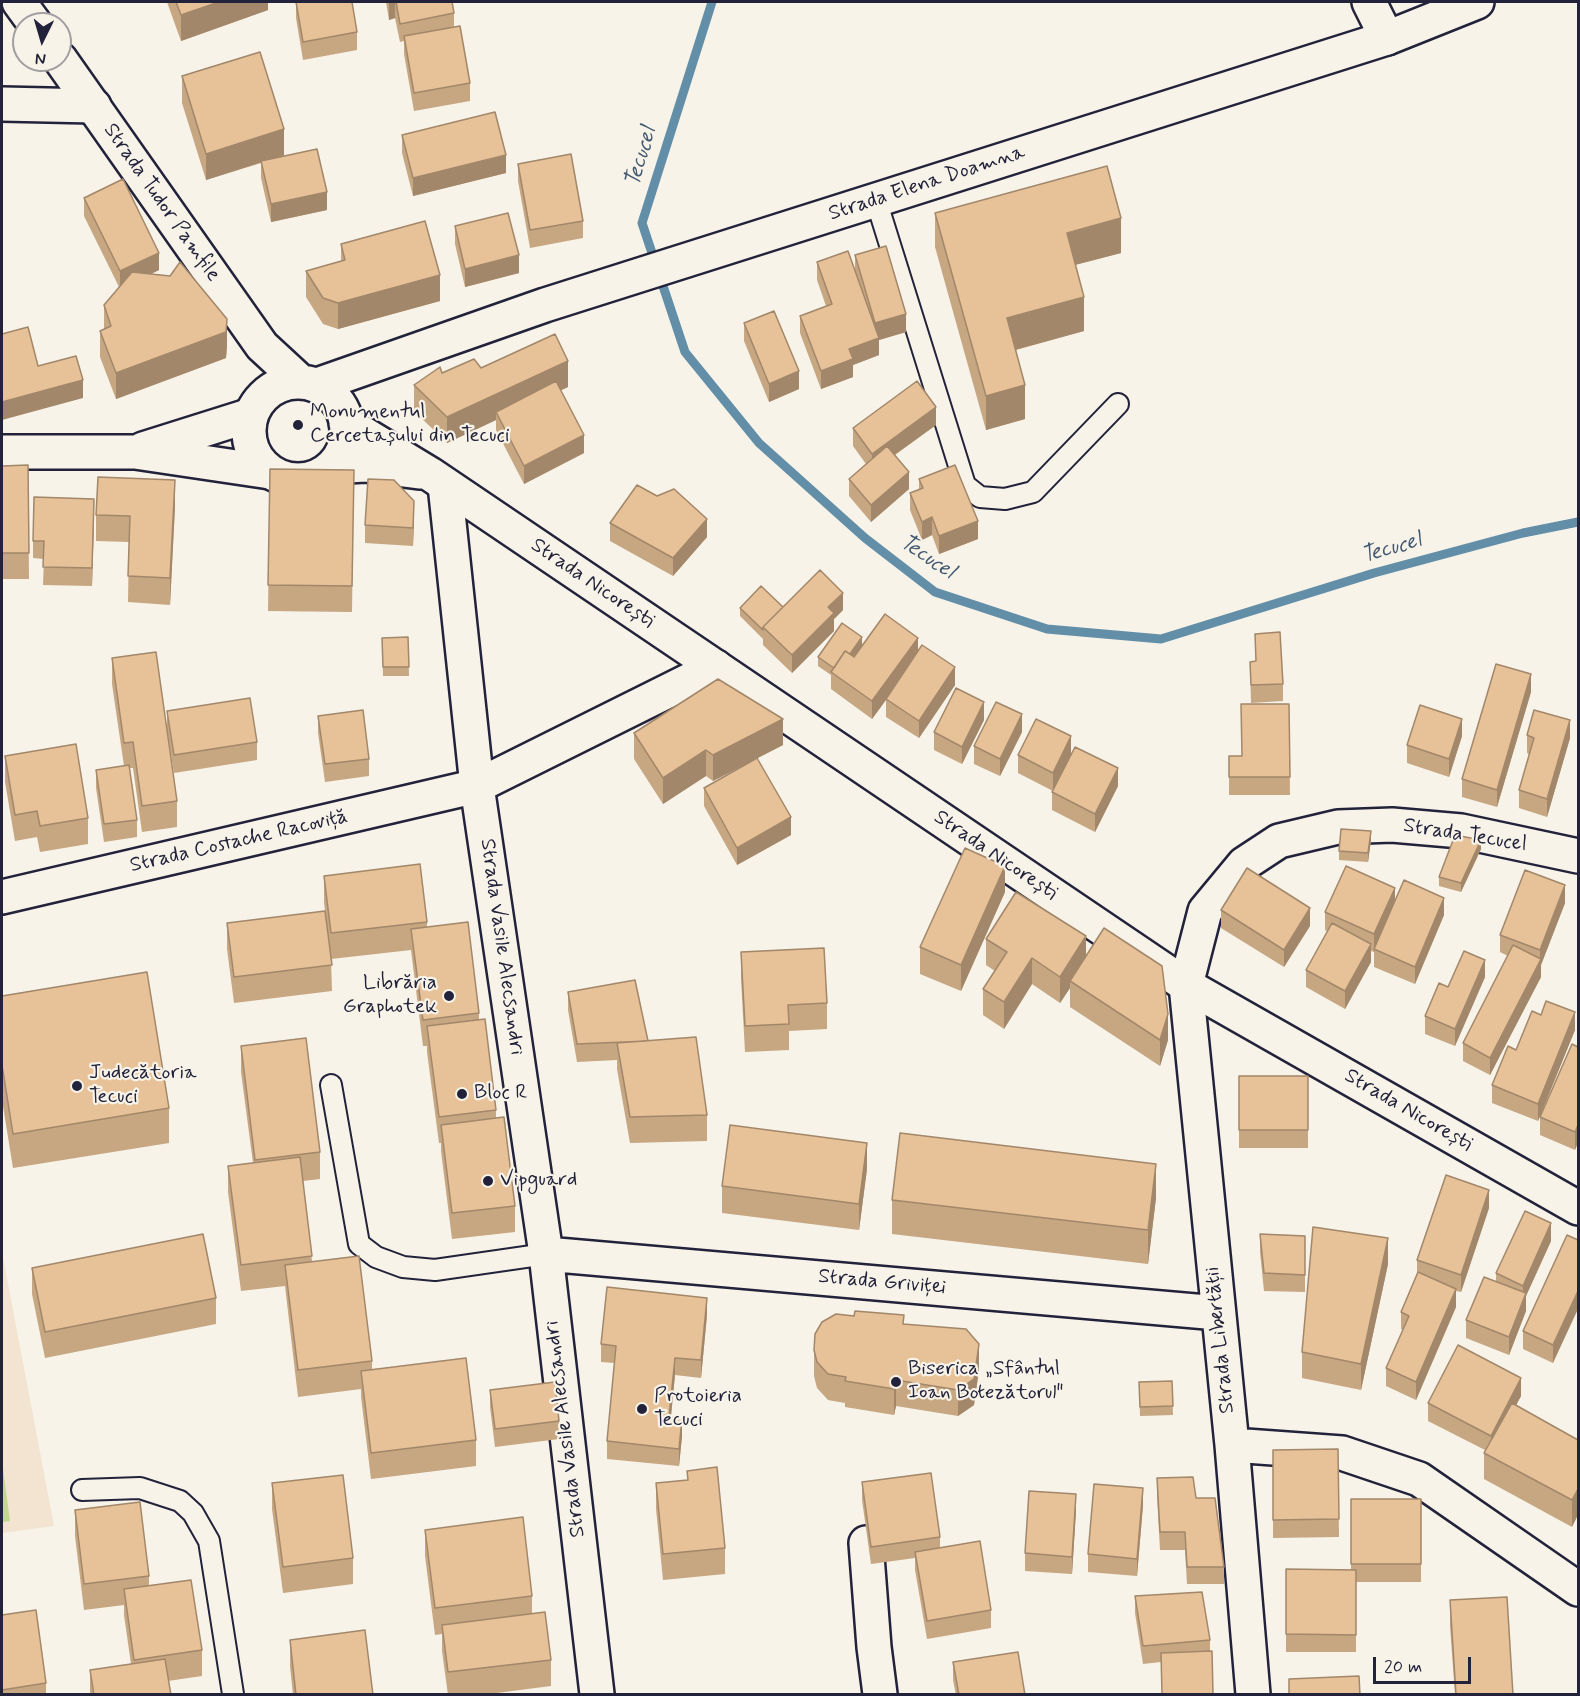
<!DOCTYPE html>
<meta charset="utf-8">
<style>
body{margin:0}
#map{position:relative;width:1580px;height:1696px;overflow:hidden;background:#f7f3e8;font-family:Mynerve,sans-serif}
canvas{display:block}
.frame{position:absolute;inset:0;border:3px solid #22223b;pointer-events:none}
.north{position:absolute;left:12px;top:12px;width:60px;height:60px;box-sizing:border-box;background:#f7f3e8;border:2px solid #a29fa3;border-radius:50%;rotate:185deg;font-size:16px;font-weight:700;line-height:24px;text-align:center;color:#22223b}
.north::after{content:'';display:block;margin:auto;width:21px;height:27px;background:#22223b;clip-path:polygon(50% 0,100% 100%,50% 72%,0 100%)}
.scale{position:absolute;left:1373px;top:1657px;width:98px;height:27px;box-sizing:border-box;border:3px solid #22223b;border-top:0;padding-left:8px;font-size:18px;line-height:21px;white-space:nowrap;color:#22223b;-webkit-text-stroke:4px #f7f3e8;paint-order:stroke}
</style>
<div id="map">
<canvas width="1580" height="1696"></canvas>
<div class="frame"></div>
<div class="north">N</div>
<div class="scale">20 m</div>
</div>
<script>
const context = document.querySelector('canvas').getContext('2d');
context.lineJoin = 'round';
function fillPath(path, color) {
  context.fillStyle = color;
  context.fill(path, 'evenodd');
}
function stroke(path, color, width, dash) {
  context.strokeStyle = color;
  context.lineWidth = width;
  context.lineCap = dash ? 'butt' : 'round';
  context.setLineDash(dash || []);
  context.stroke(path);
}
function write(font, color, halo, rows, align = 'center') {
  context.font = font + ' Mynerve,sans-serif';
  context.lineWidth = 4.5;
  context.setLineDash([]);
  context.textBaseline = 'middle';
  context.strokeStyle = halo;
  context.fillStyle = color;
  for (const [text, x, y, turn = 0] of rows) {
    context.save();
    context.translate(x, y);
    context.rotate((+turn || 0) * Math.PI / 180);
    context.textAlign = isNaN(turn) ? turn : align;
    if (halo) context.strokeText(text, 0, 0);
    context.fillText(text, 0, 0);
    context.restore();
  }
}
const built = new Path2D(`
 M2,1252l52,274 -52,7z`);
const green = new Path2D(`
 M2,1461l8,60 -8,1z`);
const stream = new Path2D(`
 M712,2l-70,221 43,129 74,91 106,95 70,54 112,37 114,10 213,-66 149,-40 55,-11`);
const service = new Path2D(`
 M876,200l89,285 15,12 25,2 28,-7 85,-88
 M331,1085l28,159 17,13 27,10 32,3 111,-16
 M82,1490l58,-2 40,13 13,12 16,28 24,153`);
const minor = new Path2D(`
 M1369,2l18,36
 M445,485l32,301 69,468 51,440
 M2,897l475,-111 239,-119
 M546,1254l672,59
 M1232,1445l110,8 77,26 159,110
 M866,1543l8,104 6,47
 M1253,1694l-21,-249 -46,-460 19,-74 39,-47 35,-23 59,-14 54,-2 69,6 117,25`);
const tertiary = new Path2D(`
 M2,104l92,2
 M143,449l108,-34
 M2,452h133l135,20`);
const secondary = new Path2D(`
 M19,2l16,22
 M60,59l202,287 39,36
 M249 431a49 49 0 1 1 98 0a49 49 0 1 1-98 0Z
 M317,385l228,-80 842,-267 90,-36
 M346,423l84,51 756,511 392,223
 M331,467l34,-2 54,7`);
const wall = new Path2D(`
 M167,2h101v8l-87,31z
 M296,2l61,30v18l-54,10 -7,-42z
 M386,2h66l2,11v14l16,56v18l-56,10 -10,-57v-13l-4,1 -5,-24 -6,2z
 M182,76l102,79 43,55 -56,12 -10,-44v-15l-55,17 -24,-77z
 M402,135l104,38 -93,23 -11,-43z
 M518,164l65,57v17l-53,10 -12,-67z
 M84,198l75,72 -8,4 76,72 -1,12 -110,41 -16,-42v-26l4,-2v-24l15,-18 -35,-71z
 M935,213l186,40 -46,12 9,66 -68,19 9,69 -39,11 -51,-183z
 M455,226l64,47 -54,14 -10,-43z
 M341,244l99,57 -102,28 -15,-5 -17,-27v-26l35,-10z
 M855,255l51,77 -27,8v15l-26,10v12l-32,12 -21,-56v-17l26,-10 -9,-26v-18l38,8z
 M744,323l55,66 -30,13 -25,-61z
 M481,368l87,19 -7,3 23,63 -60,31 -28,-54v-10l-49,23 -33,-32v-26l28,-12z
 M936,425l-41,30 14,34 -38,33 -22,-26v-17l17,-15 -13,-18v-18z
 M28,465l1,114h-27v-113z
 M270,469l84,1 -2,142 -84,-1z
 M919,479l59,60 -39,15 -7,-19 -10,5 -12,-30v-17l9,-4z
 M657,496l50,41 -34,39 -63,-35v-18z
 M175,506l-5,99 -42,-3 1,-60 -33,-1v-26z
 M94,517l-2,69 -49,-1 1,-26 -11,-1v-17z
 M414,519l-1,27 -48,-3v-18z
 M783,607l60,3 -9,9v12l-42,42 -29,-28v-6l-23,-23v-8z
 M1255,634l28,50v17l-32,2 -1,-41 6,-1z
 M408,637l1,39h-26l-1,-38z
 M862,646l56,5 37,34 -36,53 -33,-21v-17l-14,19 -41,-30v-14l-13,-9v-9z
 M112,658l65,143v26l-35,5 -9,-64h-4l8,52v17l-33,5 -8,-54v-18l28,-4 -12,-82z
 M1531,692l-34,115 -35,-10v-18z
 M1289,704l1,91h-61v-39h13z
 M167,711l90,31v18l-83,13 -7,-44z
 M318,716l51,43v17l-44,6 -7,-49z
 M984,720l-22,44 -28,-14v-18z
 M1022,732l-22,44 -26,-12v-18z
 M634,733l149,12 -70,36 -7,-5 -43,28 -29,-45z
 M1527,735l43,3 -23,79 -28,-9v-18l10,-36 -2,-1z
 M1462,736l-13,41 -42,-14v-18z
 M1071,754l47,32 -23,46 -43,-22v-18l1,-1 -35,-18v-18z
 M5,756l83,62v26l-48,8 -3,-15 -22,4 -10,-59z
 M704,788l87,47 -54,30 -33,-59z
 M1371,840l-3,22 -29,-2v-9z
 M1481,849l-20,43 -22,-6v-9z
 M324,876l103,46v5l52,86v7l17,90v8l19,88v26l-63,7 -11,-88v-8h-2l-12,-91v-6h-4l-12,-96 -80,9 1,32 -98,12 -7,-54v-26l98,-12 -1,-9z
 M1005,892l-44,99 -41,-17v-27z
 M1395,901l49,14 -29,69 -41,-17v-16v1l-3,-1v11l-26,47 -39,-22v-17l21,-39 -2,-1v-18z
 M1565,903l-24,62v12l-51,98 -27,-14v-18l45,-87 -8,-4v-17z
 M1221,910l89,16 -26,41 -63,-39z
 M986,939l100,17 82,84 -8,26 -90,-59v-19l-10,15 -28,-19 -28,45 -21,-14v-26l12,-18 -9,-6z
 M741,952l86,51v26l-38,2v19l-44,2 -4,-73z
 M1485,977l-30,69 -30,-12v-18l23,-29z
 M568,992l80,48 59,75v26l-77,2 -13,-74v-9l-40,2 -9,-52z
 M2,996l167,112v35l-156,25 -11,-68z
 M1575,1030l-37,91 -46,-18v-18l24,-35z
 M241,1046l79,106v27l-17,2 9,80 60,100v9l104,70v26l-105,13 -10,-82v-8l-63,8 -13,-111 -44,5 -13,-99v-26l25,-3 -12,-91z
 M1578,1047l-3,103 -35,-15v-18z
 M1239,1076h69v72h-69z
 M867,1169l-8,61 -137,-17v-27z
 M1156,1198l-8,66 -256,-30v-34z
 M1489,1208l-28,84 -5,-1v16l-40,93 -30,-14v-18l17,-38 -2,-1v-17l16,-38v-14z
 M1260,1234l45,2v56l-41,-1 -4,-39z
 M1578,1240l-25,123 -30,-14v-18z
 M1551,1241l-25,55v15l-17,44 -43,-17v-18l30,-38v-9z
 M1388,1264l-27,126 -59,-12v-26z
 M32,1268l184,30v26l-171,34 -13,-64z
 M707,1315l-6,63 -26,-3 -4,42 11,19 -3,30 -72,-7v-18l8,-78 -14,-1v-18z
 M904,1324l75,46 -5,35 -16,11 -62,-10 -2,9 -49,-8v-4l-17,-3 -11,-12 -3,-12v-26z
 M1172,1381l1,34 -33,1 -1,-34z
 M490,1390l69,31v18l-64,8 -5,-40z
 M1521,1396l-5,9 62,35 -6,87 -88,-48v-26l1,-3 -57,-29v-18z
 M1338,1449l1,88 -66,1v-88z
 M687,1471l38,77v26l-62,6 -7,-71v-26l31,-3z
 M1157,1478l39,20 28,69v17h-37l-2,-34h-25l-3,-54z
 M862,1482l78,55v11l51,62v18l-64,11 -12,-69v-12l-44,6 -9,-64z
 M272,1483l81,75v26l-70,9 -11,-84z
 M1351,1499h70v83h-65v70h-70v-83l65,1z
 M1143,1505l-6,71 -49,-4v-18z
 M75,1510l74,66v10l53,64v26l-34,5 3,14h-81v-25l41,-6 -7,-49v-10l-40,5 -9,-74z
 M1076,1511l-4,63 -47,-3v-18z
 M425,1530l107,66v18l19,46v26l-70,9h-33l-6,-44v-17l-7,1 -10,-79z
 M1135,1596l75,44v11l-49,11 -18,2 -8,-51z
 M1450,1600l63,95h-58l-5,-69z
 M2,1615l44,68v12h-44z
 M290,1640l83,55h-80l-3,-29z
 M953,1662l72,33h-69l-3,-15z`);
const shadedWall = new Path2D(`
 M219,2h49v8l-87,31v-26z
 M389,2h6v16l-6,2z
 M284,129v26l-78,25v-26z
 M506,155v18l-93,23v-18z
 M327,192v18l-56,12v-18z
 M1121,218v35l-54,14v-34z
 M159,253v17l-39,19v-18z
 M519,255v18l-54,14v-18z
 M440,275v26l-102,28v-26z
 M1084,297v34l-77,21v-34z
 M906,314v18l-27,8v15l-26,10v12l-32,12v-18l28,-22 26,-10v-16z
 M227,319v27l-1,12 -110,41v-26z
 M568,361v26l-69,32 -3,-7v8l-49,23v-26z
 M799,371v18l-30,13v-18z
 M83,380v18l-81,22v-18z
 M1025,385v34l-39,11v-34z
 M936,407v18l-64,46v-17z
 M584,435v18l-60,31v-18z
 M909,472v17l-38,33v-17z
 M175,480v26l-5,99v-27z
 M94,499v18l-2,69v-18z
 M414,501v18l-1,27v-18z
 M932,517v18l-10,5v-18z
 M707,519v18l-34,39v-18z
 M978,521v18l-39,15v-18z
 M843,593v17l-9,9v12l-42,42v-18l36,-48z
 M862,637v9l-23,32 -1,-7z
 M918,638v18l-46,63v-18z
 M955,667v18l-36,53v-17z
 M1531,674v18l-34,115v-17z
 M984,702v18l-22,44v-17z
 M1022,714v18l-22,44v-17z
 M783,719v26l-70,36v-26z
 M1462,719v17l-13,41v-18z
 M1570,720v18l-23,79v-18z
 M1071,736v18l-18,37v-18z
 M706,750v26l-43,28v-26z
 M1118,768v18l-23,46v-18z
 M791,817v18l-54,30v-17z
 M1371,831v9l-3,22v-9z
 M1481,840v9l-20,43v-9z
 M1005,866v26l-44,99v-26z
 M1565,885v18l-24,62v12l-51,98v-17l50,-97v-11z
 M1395,888v18l-21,46v-18z
 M1444,898v17l-29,69v-17z
 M1310,908v18l-26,41v-17z
 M1086,936v27l-16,18v7l-10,15v-26z
 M1371,944v18l-26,47v-18z
 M1032,958v26l-28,45v-27z
 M1485,960v17l-30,69v-17z
 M1575,1012v18l-37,91v-17z
 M1168,1014v26l-8,26v-26z
 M1578,1125v18l-3,7v-18z
 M867,1143v26l-8,61v-26z
 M1156,1164v34l-8,66v-34z
 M1489,1190v18l-28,84v-17z
 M1551,1223v18l-25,55v15l-17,44v-18l14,-36v-15z
 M1388,1238v26l-27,126v-26z
 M1456,1289v18l-40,93v-18z
 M1578,1291v18l-25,54v-18z
 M707,1298v17l-6,63v-18z
 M979,1344v26l-5,35 -16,11v-26z
 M675,1358v17l-6,60v-18z
 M1521,1378v18l-30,57v-17z
 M896,1380v26l-2,9v-26z
 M682,1418v18l-3,30v-17z
 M1143,1488v17l-6,71v-17z
 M1578,1489v26l-6,12v-27z
 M1076,1494v17l-4,63v-17z`);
const building = new Path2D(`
 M176,2h43l-38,13z
 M296,2h56l5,30 -54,10z
 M396,2h56l2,11 -54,11z
 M460,26l10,57 -56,10 -10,-57z
 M260,52l24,77 -78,25 -24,-78z
 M495,112l11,43 -93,23 -11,-43z
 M317,149l10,43 -56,12 -10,-43z
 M571,154l12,67 -53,9 -12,-66z
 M1107,166l14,52 -54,15 17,64 -77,21 18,67 -39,11 -51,-183z
 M123,179l36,74 -39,18 -36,-73z
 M508,213l11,42 -54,14 -10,-43z
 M425,221l15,54 -102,28 -15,-5 -17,-27 39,-11 -4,-16z
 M886,246l20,68 -31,9 -20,-68z
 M848,251l31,87 -30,11 4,10 -32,12 -21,-55 32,-12 -15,-42z
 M180,262l47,57 -1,13 -110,41 -16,-42 11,-5 -7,-21 28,-33 38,4z
 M774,311l25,60 -30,13 -25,-61z
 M28,327l10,39 38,-10 7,24 -81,22v-68z
 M555,334l13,27 -121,56 -33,-32 26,-18 2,6 32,-14 7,9z
 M556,381l28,54 -60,31 -28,-54z
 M917,381l19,26 -64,47 -19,-26z
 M887,446l22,26 -38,33 -22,-26z
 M28,465l1,88h-27v-87z
 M955,465l23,56 -39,15 -7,-19 -10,5 -12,-29 13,-5 -4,-9z
 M270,469l84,1 -2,116 -84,-1z
 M98,477l77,3 -5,98 -42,-2 2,-60 -34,-1z
 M368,479l26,1 20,21 -1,27 -48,-3z
 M637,485l20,11 17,-7 33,30 -34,39 -63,-35z
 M34,497l60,2 -2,69 -49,-1 1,-26h-11z
 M820,570l23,23 -15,14 6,6 -42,42 -29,-28z
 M761,586l22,21 -20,20v3l-23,-22z
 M885,614l33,24 -46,63 -41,-29 14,-21 9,6z
 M842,623l20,14 -12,17 -5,-3 -11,17 -16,-11z
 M1280,632l3,52 -32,1 -1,-23 6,-1 -1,-27z
 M408,637l1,30h-26l-1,-29z
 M922,645l33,22 -36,54 -33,-22z
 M156,652l21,149 -35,5 -9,-64 -9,1 -12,-85z
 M1496,664l35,10 -34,116 -35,-11z
 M718,679l65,40 -70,36 -7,-5 -43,28 -29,-45z
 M956,688l28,14 -22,45 -28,-15z
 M250,698l7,44 -83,13 -7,-44z
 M996,702l26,12 -22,45 -26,-13z
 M1241,704h48l1,73h-61v-21h13z
 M1420,705l42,14 -13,40 -42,-14z
 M363,710l6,49 -44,5 -7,-48z
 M1534,710l36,10 -23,79 -28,-9 15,-52 -7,-3z
 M1036,719l35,17 -18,37 -35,-18z
 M76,744l12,74 -48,8 -3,-15 -22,4 -10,-59z
 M1075,747l43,21 -23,46 -43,-22z
 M757,758l34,59 -54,31 -33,-60z
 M129,765l8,55 -33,4 -8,-54z
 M1341,829l30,2 -3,22 -29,-2z
 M1455,835l26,5 -20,43 -22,-6z
 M965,848l40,18 -44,99 -41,-18z
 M420,864l7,58 -96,11 -7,-57z
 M1346,866l49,22 -21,46 -49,-22z
 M1247,868l63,40 -26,42 -63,-40z
 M1525,870l40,15 -25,65 -40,-15z
 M1404,880l40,18 -29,69 -41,-18z
 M1016,892l70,44 -26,41 -28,-19 -28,44 -21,-13 24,-37 -21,-13z
 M325,911l7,54 -98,12 -7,-54z
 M468,922l11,91 -56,7 -12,-91z
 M1332,923l39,21 -26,47 -39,-21z
 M1104,928l58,38 6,48 -8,26 -90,-59z
 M1513,945l28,14 -51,99 -27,-15z
 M824,948l3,55 -39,2 1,19 -44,2 -4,-74z
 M1464,951l21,9 -30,69 -30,-13 14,-33 9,4z
 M147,972l22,136 -156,26 -11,-69v-69z
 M635,980l13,61 -71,3 -9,-52z
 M1546,1001l29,11 -37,92 -46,-19 16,-39 8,4 16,-39 9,4z
 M485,1019l11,91 -57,7 -12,-91z
 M696,1037l11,78 -77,2 -13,-74z
 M306,1038l14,114 -65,8 -14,-114z
 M1572,1044l6,3v78l-3,7 -35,-15z
 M1239,1076h69v54h-69z
 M504,1117l11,89 -63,7 -11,-88z
 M730,1125l137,18 -8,61 -137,-18z
 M900,1133l256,31 -8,66 -256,-30z
 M300,1157l12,99 -71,9 -13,-99z
 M1446,1175l43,15 -28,85 -44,-15z
 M1525,1211l26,12 -28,63 -27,-13z
 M1313,1227l75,11 -27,126 -59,-12z
 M203,1234l13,64 -171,34 -13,-64z
 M1260,1234l45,2v39l-41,-2z
 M1567,1235l11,5v51l-25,54 -30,-14z
 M359,1256l13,105 -74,9 -13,-105z
 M1418,1272l38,17 -40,93 -30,-14 23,-52 -8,-4z
 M1484,1277l42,16 -17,44 -43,-17z
 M607,1287l100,11 -6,62 -26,-2 -6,59 13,1 -3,31 -72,-8 9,-95 -15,-2z
 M855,1311l49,4 -1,9 63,5 13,15 -5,35 -16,11 -62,-10 -2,9 -49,-8 1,-4 -18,-3 -11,-12 -3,-12 1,-16 7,-12 14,-8 18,2z
 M1458,1345l63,33 -30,58 -63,-33z
 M466,1358l10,82 -105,13 -10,-82z
 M1172,1381l1,25 -33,1 -1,-25z
 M555,1382l4,39 -64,8 -5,-39z
 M1512,1403l66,37v49l-6,11 -88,-47z
 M1338,1449l1,70 -66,1v-70z
 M717,1467l8,81 -62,6 -7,-71 32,-3 -1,-9z
 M931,1473l9,64 -69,10 -9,-65z
 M343,1475l10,83 -70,9 -11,-84z
 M1193,1477l3,21h19l9,69h-37l-2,-35h-25l-3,-54z
 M1094,1484l49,4 -6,71 -49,-5z
 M1029,1491l47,3 -4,63 -47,-4z
 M1351,1499h70v65h-70z
 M140,1502l9,74 -65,8 -9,-74z
 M523,1517l9,79 -97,12 -10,-78z
 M980,1541l11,69 -64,11 -12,-69z
 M1286,1569l70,1v65l-70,-1z
 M191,1580l11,70 -68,10 -10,-71z
 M1202,1592l8,48 -67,6 -8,-50z
 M1507,1597l6,98h-57l-6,-95z
 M36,1610l10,73 -44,7v-75z
 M545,1612l6,48 -103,12 -6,-47z
 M365,1630l8,65h-77l-6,-55z
 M1212,1651l1,43 -51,1 -1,-42z
 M1018,1652l7,43h-66l-6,-33z
 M165,1659l6,36h-77l-4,-25z
 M1359,1676l1,19h-71v-16z`);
const markers = [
 [298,425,6,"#22223b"],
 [449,996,6,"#22223b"],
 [77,1086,6,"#22223b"],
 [462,1094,6,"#22223b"],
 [488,1181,6,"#22223b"],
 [896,1382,6,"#22223b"],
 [642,1409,6,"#22223b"]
];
const streetNames = [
 ["Strada Elena Doamna",927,184,-18],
 ["Strada Tudor Pamfile",161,203,55],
 ["Strada Nicorești",592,584,34],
 ["Strada Tecucel",1465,836,9],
 ["Strada Costache Racoviță",239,842,-13],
 ["Strada Nicorești",995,856,34],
 ["Strada Vasile Alecsandri",501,947,82],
 ["Strada Nicorești",1408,1111,30],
 ["Strada Griviței",882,1283,5],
 ["Strada Libertății",1221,1340,-96],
 ["Strada Vasile Alecsandri",566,1429,-97]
];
const poiNames = [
 ["Monumentul",310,413],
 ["Cercetașului din Tecuci",310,437],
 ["Librăria",437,984,"right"],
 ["Graphotek",437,1008,"right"],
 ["Judecătoria",89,1074],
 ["Tecuci",89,1098],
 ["Bloc R",474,1094],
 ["Vipguard",500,1181],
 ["Biserica „Sfântul",908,1370],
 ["Ioan Botezătorul\"",908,1394],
 ["Protoieria",654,1397],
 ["Tecuci",654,1421]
];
const waterNames = [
 ["Tecucel",642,157,-73],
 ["Tecucel",1392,549,-16],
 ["Tecucel",927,558,34]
];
fillPath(built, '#f2e4d0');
fillPath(green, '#c1d88e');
stroke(stream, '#638ea7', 9);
stroke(service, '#22223b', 24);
stroke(minor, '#22223b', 38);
stroke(tertiary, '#22223b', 38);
stroke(secondary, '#22223b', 38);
stroke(service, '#f7f3e8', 20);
stroke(minor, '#f7f3e8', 33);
stroke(tertiary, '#f7f3e8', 33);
stroke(secondary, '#f7f3e8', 33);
fillPath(wall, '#c7a682');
fillPath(shadedWall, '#a2876a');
fillPath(building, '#e7c197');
stroke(building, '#a2876a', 1.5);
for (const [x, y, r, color] of markers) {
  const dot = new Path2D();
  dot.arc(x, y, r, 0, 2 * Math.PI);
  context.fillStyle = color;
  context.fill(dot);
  stroke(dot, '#f7f3e8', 2);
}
write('21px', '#22223b', '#f7f3e8', streetNames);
write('21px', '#22223b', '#f7f3e8', poiNames, 'left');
write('italic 22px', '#425871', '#f7f3e8', waterNames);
</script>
